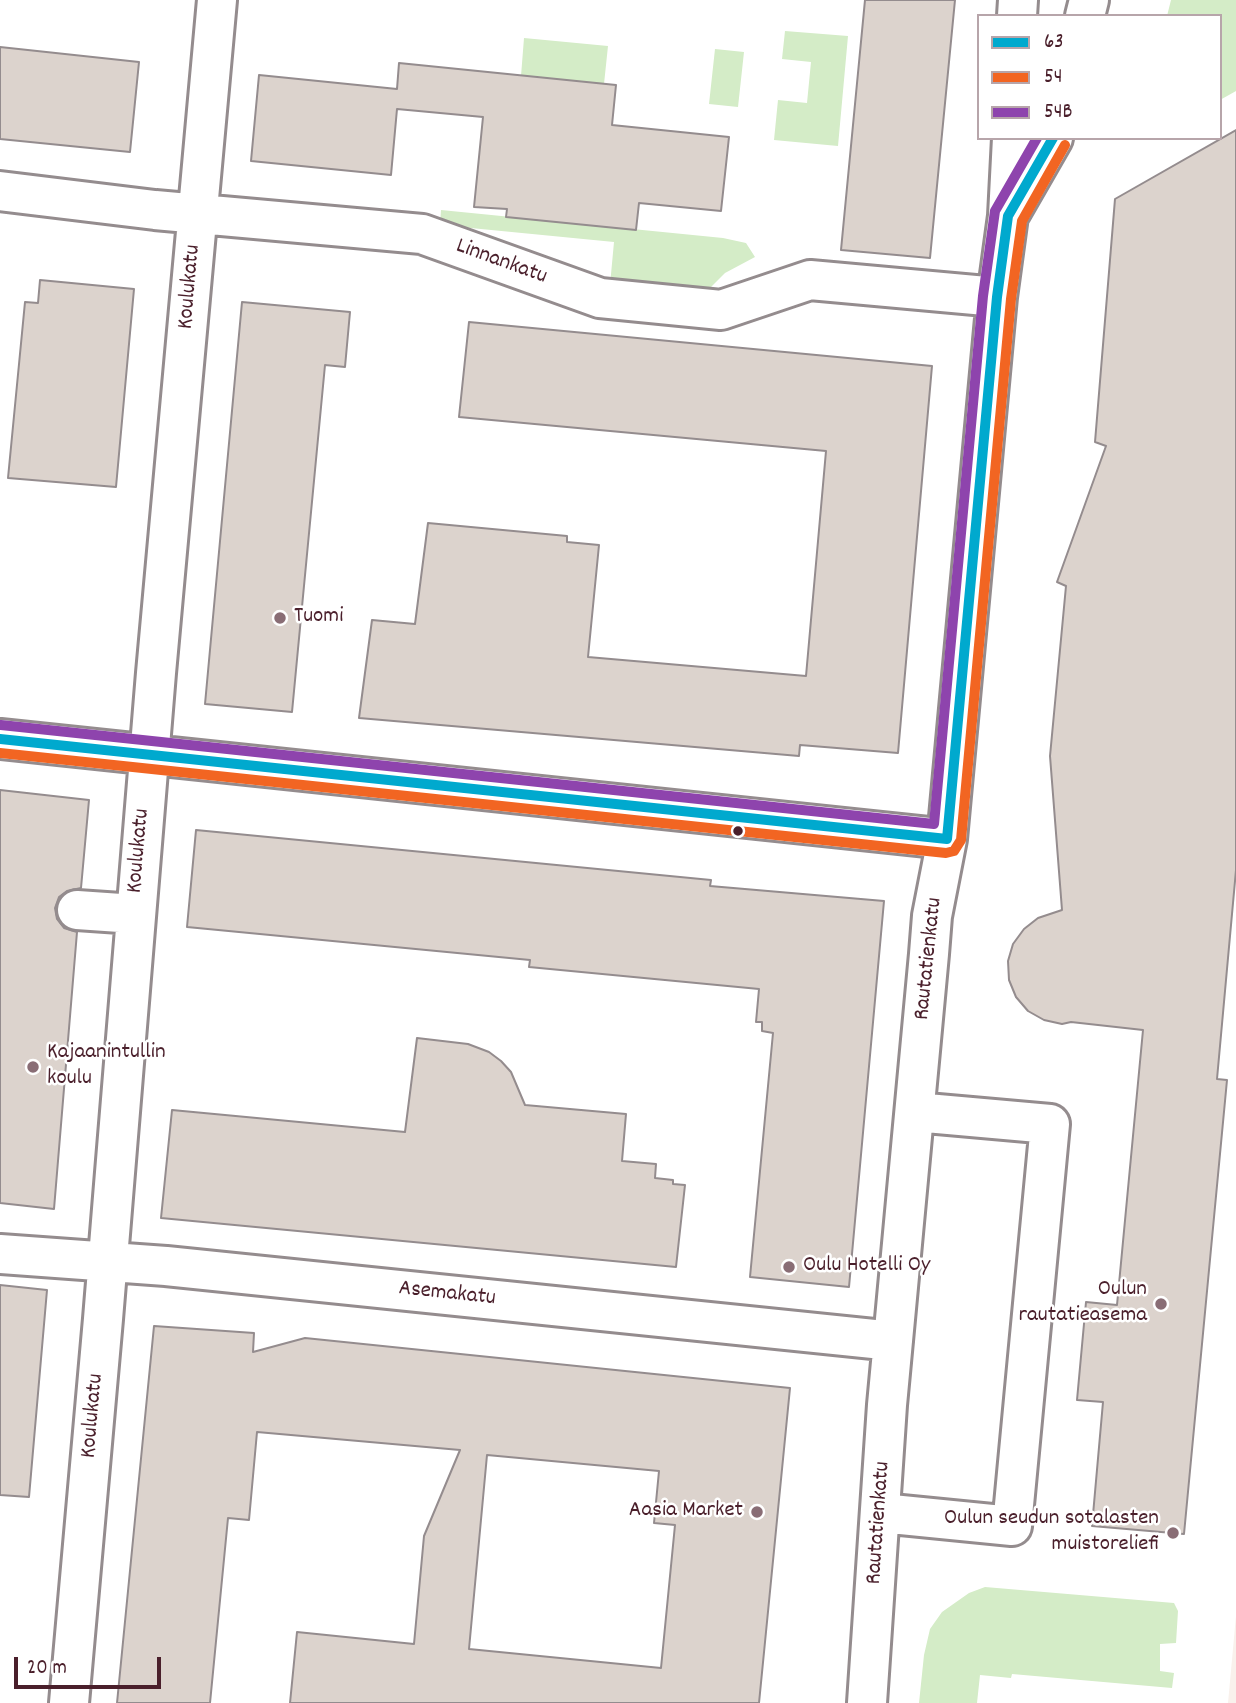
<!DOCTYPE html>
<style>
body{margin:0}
#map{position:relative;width:1236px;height:1703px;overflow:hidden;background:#fff;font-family:Dekko,sans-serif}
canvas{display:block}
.legend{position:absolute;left:977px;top:14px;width:245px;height:126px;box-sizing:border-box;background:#fff;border:2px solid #b7a5aa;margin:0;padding:9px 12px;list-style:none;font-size:21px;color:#4a1f2b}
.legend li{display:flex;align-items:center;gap:14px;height:35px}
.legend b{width:35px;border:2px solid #b7a5aa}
.scale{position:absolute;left:14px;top:1657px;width:147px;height:32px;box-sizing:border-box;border:4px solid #4a1f2b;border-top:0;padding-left:9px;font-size:21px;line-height:24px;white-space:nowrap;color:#4a1f2b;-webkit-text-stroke:5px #fff;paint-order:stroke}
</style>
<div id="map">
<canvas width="1236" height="1703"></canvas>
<ul class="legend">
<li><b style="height:9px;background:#00a9ce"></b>63</li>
<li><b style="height:9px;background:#f26522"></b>54</li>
<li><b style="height:9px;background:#8e44ad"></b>54B</li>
</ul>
<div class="scale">20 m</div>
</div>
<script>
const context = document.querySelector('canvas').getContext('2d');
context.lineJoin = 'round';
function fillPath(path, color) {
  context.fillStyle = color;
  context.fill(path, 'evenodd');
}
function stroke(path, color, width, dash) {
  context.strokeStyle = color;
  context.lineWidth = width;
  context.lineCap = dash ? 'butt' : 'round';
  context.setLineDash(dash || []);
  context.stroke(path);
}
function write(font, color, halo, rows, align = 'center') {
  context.font = font + ' Dekko,sans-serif';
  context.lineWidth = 5;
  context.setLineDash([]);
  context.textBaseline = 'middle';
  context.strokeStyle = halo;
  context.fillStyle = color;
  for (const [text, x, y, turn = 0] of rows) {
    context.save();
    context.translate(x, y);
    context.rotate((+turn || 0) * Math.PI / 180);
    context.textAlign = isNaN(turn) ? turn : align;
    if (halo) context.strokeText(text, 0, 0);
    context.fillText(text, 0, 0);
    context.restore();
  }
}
const built = new Path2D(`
 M1236,1616v87h-8z`);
const green = new Path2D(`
 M1171,0h65v91l-16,9v-84h-53z
 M785,31l63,5 -10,110 -64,-6 4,-40 29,3 4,-41 -29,-3z
 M524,38l84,8 -4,38 -83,-8z
 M715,49l29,3 -6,55 -29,-3z
 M441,210l282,28 23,5 9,14 -30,16 -21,21 -94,-9 4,-43 -174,-17z
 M985,1587l189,16 4,8 -2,32 -16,1v27l14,2 -2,15 -160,-14 -1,4 -31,-3 -3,28h-58l5,-48 6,-26 12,-17 27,-19z`);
const building = new Path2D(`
 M865,0h90l-25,258 -89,-8z
 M0,47l139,15 -9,90 -130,-13z
 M399,63l217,22 -4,40 117,12 -8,74 -82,-8 -3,27 -130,-13 1,-8 -33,-2 9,-90 -86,-8 -6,66 -140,-14 8,-86 138,14z
 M1236,130v740l-19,209 10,1 -43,454 -92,-8 11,-124 -26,-2 9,-98 31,3 26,-275 -72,-8 -9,2 -18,-4 -16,-9 -12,-14 -7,-17 -1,-19 5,-17 11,-15 14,-11 24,-8 -12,-154 16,-170 -9,-4 49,-136 -11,-4 20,-243z
 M40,280l94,9 -18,198 -108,-9 17,-176 13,1z
 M242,302l108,10 -5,55 -20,-2 -33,347 -87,-8z
 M469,322l463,44 -34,387 -98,-8 -1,11 -440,-38 13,-98 43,4 13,-101 139,13v6l32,3 -11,112 218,19 20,-225 -367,-34z
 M0,790l89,10 -8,88 -14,3 -8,6 -4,11 2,11 7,9 13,4 -23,277 -54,-6z
 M196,830l515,50 -1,6 174,15 -35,386 -99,-10 23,-244 -11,-2v-9h-6l3,-33 -230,-22 1,-7 -343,-33z
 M417,1038l51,6 21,8 12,9 10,11 14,33 101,9 -4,47 34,3 -1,14 18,2v4l12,1 -9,82 -515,-49 11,-108 233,22z
 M0,1285l47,5 -18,207 -29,-2z
 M154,1326l100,7 -1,19 52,-14 485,50 -31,315h-469l7,-71 117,12 10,-108 36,-86 -203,-18 -8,88 -21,-2 -18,185h-93zM487,1455l172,16 -5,52 21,2 -14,143 -192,-19z`);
const minor = new Path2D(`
 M1017,16l1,-16
 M1085,16l4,-16
 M0,191l155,19 267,24 178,64 121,12 89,-30 187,17
 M1011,211l42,-73
 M0,739l947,100
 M77,910l58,4
 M0,1254l166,12 727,75
 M881,1513l131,13 38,-402 -135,-12
 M69,1703l34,-384 53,-646 61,-673
 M867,1703l20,-298 42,-451 3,-38 15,-77 50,-542 11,-81 4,-78`);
const bus1 = new Path2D(`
 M0,739l947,100 50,-542 11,-81 45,-78`);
const bus2 = new Path2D(`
 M0,753l946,100 8,-2 7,-11 50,-541 11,-78 43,-76`);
const bus3 = new Path2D(`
 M1,725l933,99 49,-528 12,-85 42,-73`);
const markers = [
 [280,618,7,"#896d75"],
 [738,831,6,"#4a1f2b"],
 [33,1067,7,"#896d75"],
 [789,1267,7,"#896d75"],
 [1161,1304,7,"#896d75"],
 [757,1512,7,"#896d75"],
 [1173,1533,7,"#896d75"]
];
const streetNames = [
 ["Linnankatu",501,263,20],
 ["Koulukatu",191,287,-85],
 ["Koulukatu",140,851,-85],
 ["Rautatienkatu",930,959,-84],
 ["Asemakatu",447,1295,6],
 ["Koulukatu",94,1416,-85],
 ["Rautatienkatu",880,1523,-86]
];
const poiNames = [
 ["Tuomi",294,618],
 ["Kajaanintullin",47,1054],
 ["koulu",47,1080],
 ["Oulu Hotelli Oy",803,1267],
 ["Oulun",1147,1291,"right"],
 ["rautatieasema",1147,1317,"right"],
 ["Aasia Market",743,1512,"right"],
 ["Oulun seudun sotalasten",1159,1520,"right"],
 ["muistoreliefi",1159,1546,"right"]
];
fillPath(built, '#f9f1ec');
fillPath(green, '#d4ecc7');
fillPath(building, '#dcd3cd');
stroke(building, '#948c8e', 2);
stroke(minor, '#948c8e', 44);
stroke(minor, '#fff', 38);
stroke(bus1, '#00a9ce', 10);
stroke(bus2, '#f26522', 10);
stroke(bus3, '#8e44ad', 10);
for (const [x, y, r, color] of markers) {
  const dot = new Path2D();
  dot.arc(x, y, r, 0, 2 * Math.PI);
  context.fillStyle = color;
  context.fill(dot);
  stroke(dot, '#fff', 2.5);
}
write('23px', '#4a1f2b', '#fff', streetNames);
write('23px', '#4a1f2b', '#fff', poiNames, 'left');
</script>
